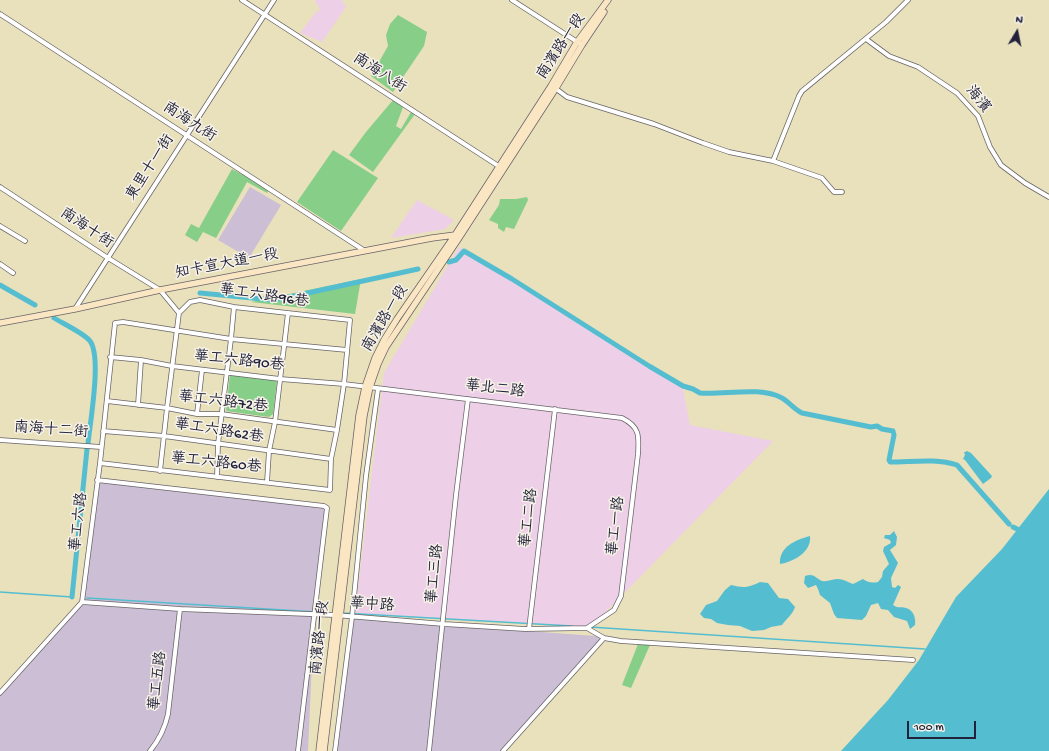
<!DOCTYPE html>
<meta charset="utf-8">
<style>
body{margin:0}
#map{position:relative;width:1049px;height:751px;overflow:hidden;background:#e9e0bc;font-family:"Gochi Hand",sans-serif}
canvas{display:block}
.north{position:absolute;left:997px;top:12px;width:40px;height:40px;-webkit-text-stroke:3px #f7f3e8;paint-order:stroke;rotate:10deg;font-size:11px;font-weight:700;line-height:16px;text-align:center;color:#22223b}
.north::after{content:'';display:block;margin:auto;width:14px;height:18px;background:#22223b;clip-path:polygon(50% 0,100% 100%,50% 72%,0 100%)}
.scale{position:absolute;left:907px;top:721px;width:69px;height:18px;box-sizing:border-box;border:2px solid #22223b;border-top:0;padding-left:5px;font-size:12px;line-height:14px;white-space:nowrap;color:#22223b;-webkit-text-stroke:3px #f7f3e8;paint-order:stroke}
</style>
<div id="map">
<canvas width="1049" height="751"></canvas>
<div class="north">N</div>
<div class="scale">100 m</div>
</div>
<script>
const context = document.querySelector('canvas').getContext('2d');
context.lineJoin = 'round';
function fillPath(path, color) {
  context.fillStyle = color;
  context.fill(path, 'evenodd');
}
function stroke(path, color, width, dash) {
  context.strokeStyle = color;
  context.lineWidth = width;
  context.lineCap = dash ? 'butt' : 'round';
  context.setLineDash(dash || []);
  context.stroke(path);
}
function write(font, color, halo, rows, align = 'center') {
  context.font = font + ' "Gochi Hand","LXGW WenKai TC",sans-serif';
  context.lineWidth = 3;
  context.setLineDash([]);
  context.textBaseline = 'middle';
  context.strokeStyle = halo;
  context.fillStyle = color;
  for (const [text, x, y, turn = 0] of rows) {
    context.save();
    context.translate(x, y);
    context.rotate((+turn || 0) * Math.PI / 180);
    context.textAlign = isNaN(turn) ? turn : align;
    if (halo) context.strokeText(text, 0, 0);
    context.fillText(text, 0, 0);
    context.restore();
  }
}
const built = new Path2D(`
 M315,0h27l4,7 -24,35 -22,-9 15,-20 5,-3z
 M417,200l37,20 -9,9 -54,9z
 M459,247l223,137 8,41 83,16 -182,186 -236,-13 29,-241z`);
const industrial = new Path2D(`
 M250,187l31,18 -32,53 -31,-18z
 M97,480l230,28 -13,107 -6,136h-308v-59l82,-90z
 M352,618l243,18 4,1 1,3 -100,111h-164z`);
const green = new Path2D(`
 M398,15l29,17 -3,14 -31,46 -22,-16 17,-30 -2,-11 4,-11z
 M393,100l10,7 -7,19 5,3 10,-17 4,2 -42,58 -24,-17 17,-23z
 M333,150l45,28 -37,53 -44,-29z
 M232,169l37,20 -2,4 -20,-11 -31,56 -13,-6 -6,10 -12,-7 6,-11 8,4z
 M527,197l1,3 -14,29 -8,-2 -2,5 -6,-4v-4l-9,-4 10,-15 1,-6h16z
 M361,279l-6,35 -104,-12z
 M230,374l47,6 -4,34 -4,3 -43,-6z
 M638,644l12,1 -19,43 -9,-3z`);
const water = new Path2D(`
 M967,451l4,2 21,23 -1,2 -8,6 -18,-24 -2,-1 2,-4 -1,-3h1z
 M1049,489v262h-208l47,-51 31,-40 37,-63 46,-48z
 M894,531l3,6 -1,8 -6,5 8,13 -7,15 1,9 3,1 3,-3 3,2 -8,18c6,4 8,1 13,3 8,2 10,11 9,17l-5,4 -3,-8 -13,-4 -6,-7 -7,-1 -3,-6 -7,2 -5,11 -4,4 -25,-2 -3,-4 -4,-11 -10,-8 -2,-6 -2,-4 -8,3 -4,-5 1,-7c9,-3 10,2 17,5 6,1 11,-2 16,-2 5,0 10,3 15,5l10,-5c6,4 9,4 15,3l4,-5 1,-6 6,-7 -6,-13 1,-4 7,-4 -1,-3 -6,-2 1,-3h5z
 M810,536c2,16 -17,26 -30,28 -1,-17 15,-24 30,-28z
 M760,582l8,1 11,15 9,1 7,8c-2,7 -9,12 -13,18l-11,2 -7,3 -12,1 -12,-5 -12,-1 -11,-2 -6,-4 -7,-1 -4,-4 6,-9 11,-4 8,-11 6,-5c12,3 17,3 29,-3z`);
const stream = new Path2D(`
 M0,592l72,5
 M87,598l246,15
 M343,613l229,13
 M590,627l335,22`);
const canal = new Path2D(`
 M449,262l7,-2 8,-9 48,28 137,87 34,20 10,3 7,4c25,2 60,-7 82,5 7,4 12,11 20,15l69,14 6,-1 5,3 11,2 1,4 -5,25 1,2c22,0 46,-4 67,3l52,59
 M0,285l35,20
 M200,293l73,7 21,-4 124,-27
 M54,318c8,5 31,16 36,23 12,16 0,81 -2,103
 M1013,527l4,2
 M72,597l15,-148`);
const street = new Path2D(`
 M242,0l258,167
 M512,0l70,45
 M0,14l365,237
 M866,39l23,17 29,11 39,26 21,23 12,31 11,18 24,18 24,14
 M555,88l12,9 87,27 49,19 26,9 44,9 49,17 12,14h8
 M773,161l26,-65 3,-5 84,-69 22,-22
 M0,187l108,71 52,32 19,23 -12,95 -7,63
 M0,226l25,15
 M0,264l13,9
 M75,309l199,-309
 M110,357l31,3 31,6 108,13 64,5 278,34c18,9 17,18 16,36l-17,142 -7,14 -27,18
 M107,401l60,7 30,6h24l116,16
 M138,405l3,-45
 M197,414l5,-44
 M103,431l61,5 167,23
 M0,440l101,7
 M100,463l230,27 1,-31 6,-29 7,-46 6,-64 -116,-13 -34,-7 -10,2 -11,11
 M217,477l1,-33 13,-105 3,-32
 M97,480l227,26 3,2 -29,243
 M267,482l2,-31 6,-29 13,-109
 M82,602l98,7 155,6 109,9 81,5 62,-1 17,10 17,3 292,19
 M529,629l26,-220
 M0,693l82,-91 18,-139 15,-140 8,-1 108,17 116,11
 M150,751c9,-11 15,-23 18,-37l12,-105
 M335,751l17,-134 14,-141 12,-87
 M429,751l27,-256 12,-96
 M503,751l101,-113`);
const secondary = new Path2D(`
 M0,323l75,-14 85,-19 272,-52 23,-3 2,1
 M319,751l40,-336 6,-28 10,-29 9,-18 13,-21 58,-84 96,-149 26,-44 31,-42
 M324,751l40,-335 6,-29 8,-23 8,-17 73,-109 97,-150 26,-43 22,-33`);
const streetNames = [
 ["南濱路一段",562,47,-57],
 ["南海八街",379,74,33],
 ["海濱",977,100,51],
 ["南海九街",189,123,33],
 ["東里十一街",151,168,-57],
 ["南海十街",86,229,34],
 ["知卡宣大道一段",227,265,-11],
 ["華工六路96巷",264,297,8],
 ["南濱路一段",386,319,-59],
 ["華工六路90巷",239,362,6],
 ["華北二路",495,390,7],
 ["華工六路72巷",223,403,7],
 ["南海十二街",51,431,4],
 ["華工六路62巷",219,432,9],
 ["華工六路60巷",216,464,6],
 ["華工二路",530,518,-83],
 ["華工六路",80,522,-83],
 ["華工一路",617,526,-83],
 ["華工三路",436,574,-84],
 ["華中路",372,606,4],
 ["南濱路一段",321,638,-84],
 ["華工五路",159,681,-83]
];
fillPath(built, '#edd0e8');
fillPath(industrial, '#ccbed4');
fillPath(green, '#87ce89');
fillPath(water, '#54bed0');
stroke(stream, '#54bed0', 1.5);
stroke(canal, '#54bed0', 5);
stroke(street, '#686468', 5.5);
stroke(secondary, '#686468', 7);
stroke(street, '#fff', 4);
stroke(secondary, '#fbe6c4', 5.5);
write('15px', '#22223b', '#f7f3e8', streetNames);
</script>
